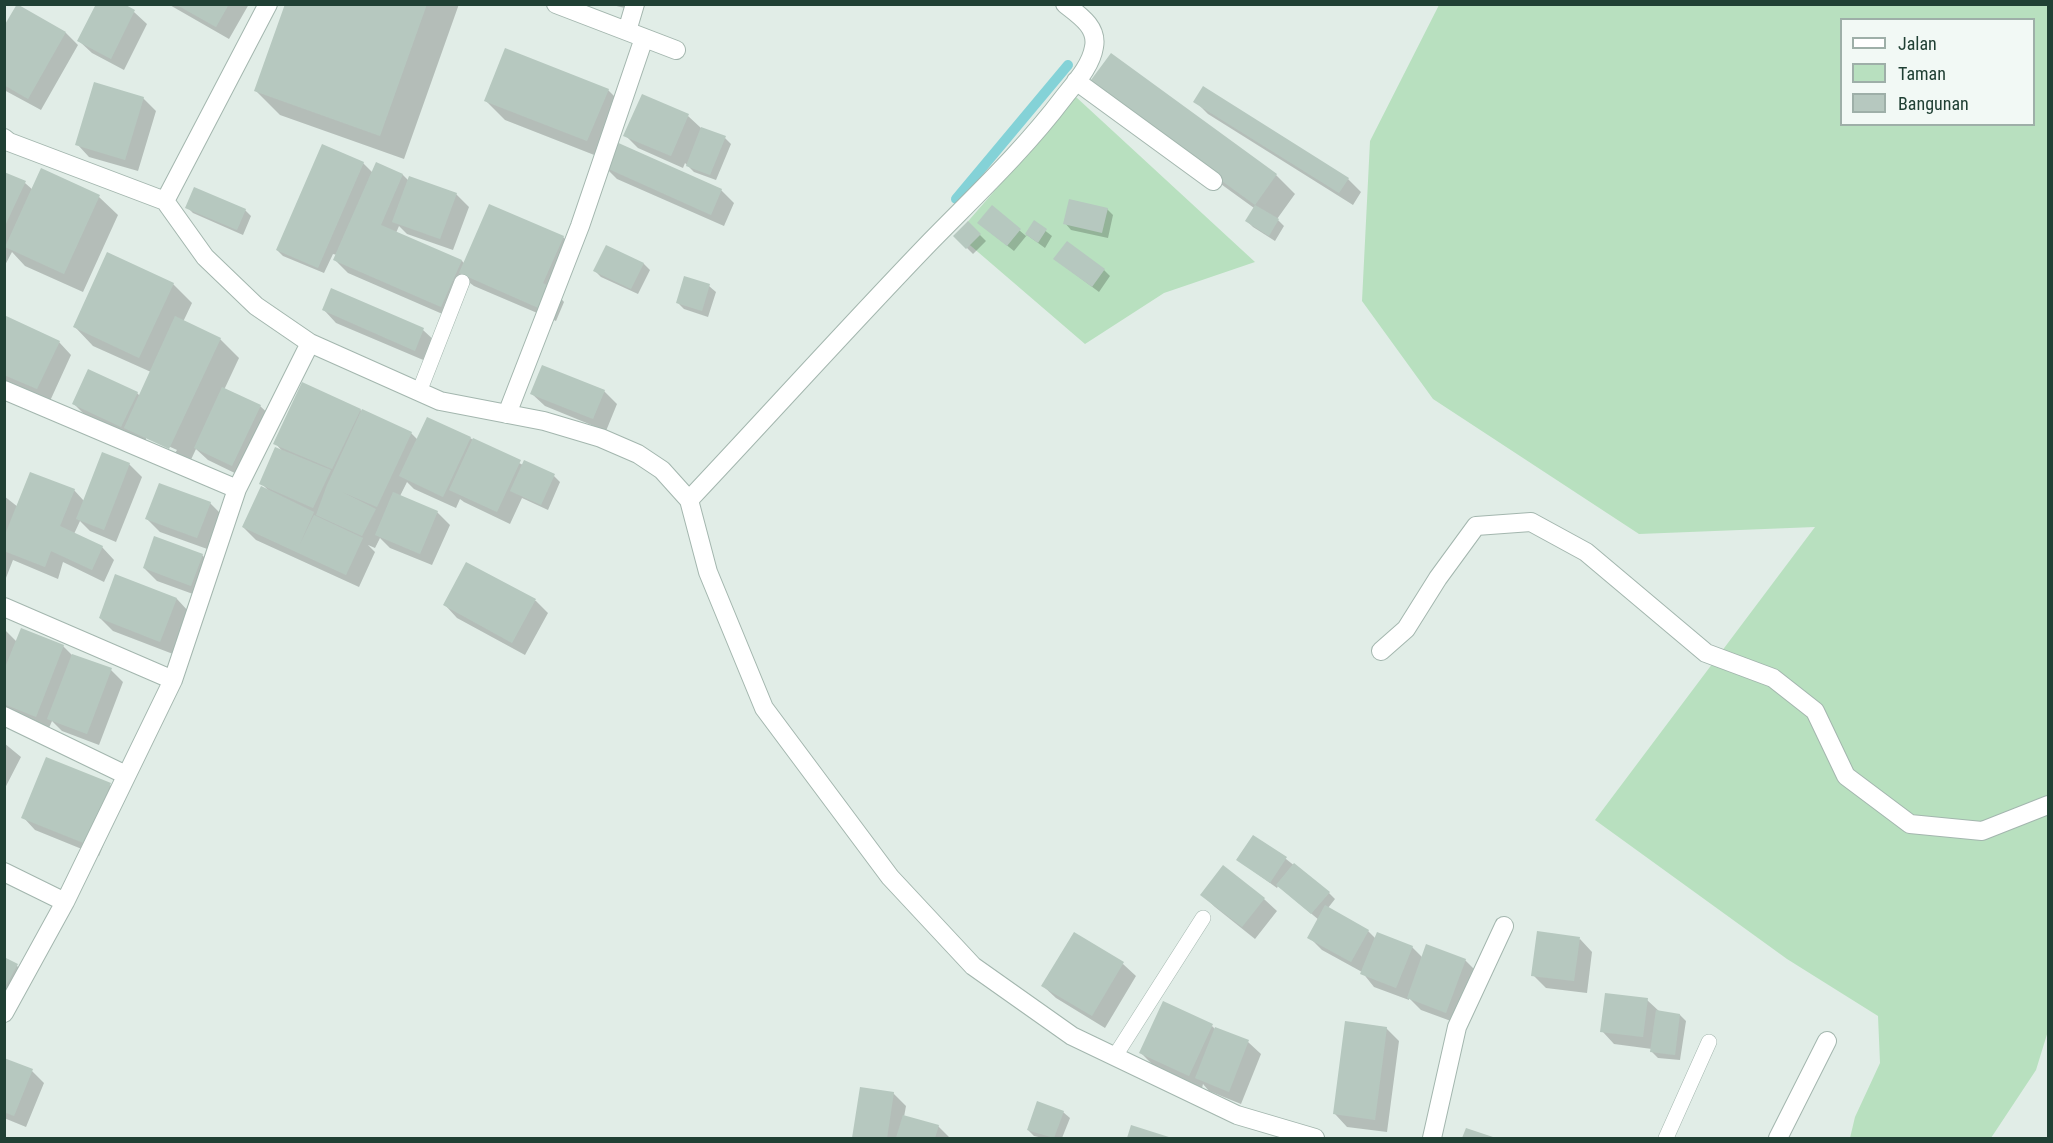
<!DOCTYPE html>
<style>
body{margin:0}
#map{position:relative;width:2053px;height:1143px;overflow:hidden;background:#e1ede7;font-family:"Roboto Condensed",sans-serif}
canvas{display:block}
.frame{position:absolute;inset:0;border:6px solid #204034;pointer-events:none}
.legend{position:absolute;left:1840px;top:18px;width:195px;height:108px;box-sizing:border-box;background:#f2f9f5;border:2px solid #9eafa8;margin:0;padding:8px 10px;list-style:none;font-size:18px;color:#204034}
.legend li{display:flex;align-items:center;gap:12px;height:30px}
.legend b{width:30px;border:2px solid #9eafa8}
</style>
<div id="map">
<canvas width="2053" height="1143"></canvas>
<div class="frame"></div>
<ul class="legend">
<li><b style="height:8px;background:#fff"></b>Jalan</li>
<li><b style="height:16px;background:#b8e0bf"></b>Taman</li>
<li><b style="height:16px;background:#b6c8bf"></b>Bangunan</li>
</ul>
</div>
<script>
const context = document.querySelector('canvas').getContext('2d');
context.lineJoin = 'round';
function fillPath(path, color) {
  context.fillStyle = color;
  context.fill(path, 'evenodd');
}
function stroke(path, color, width, dash) {
  context.strokeStyle = color;
  context.lineWidth = width;
  context.lineCap = dash ? 'butt' : 'round';
  context.setLineDash(dash || []);
  context.stroke(path);
}
const green = new Path2D(`
 M1439,5h609v1026l-12,39 -45,68h-141l5,-21 25,-54 -2,-47 -91,-57 -192,-139 220,-293 -176,7 -206,-135 -71,-98 8,-160zM1842,20h192v104h-192z
 M1076,97l179,165 -91,31 -79,51 -128,-110z`);
const shadow = new Path2D(`
 M121,4l13,8 13,12 -23,46 -32,-17 -13,-12z
 M168,4h81l-20,35z
 M287,4h172l-55,155 -124,-44 -24,-24z
 M608,4h35l-1,8z
 M4,29l62,4 12,12 -37,65 -37,-20z
 M1111,56l165,119 19,19 -18,25 7,7 -9,15 -22,-14 -6,-6 7,-13 -145,-105z
 M1204,88l144,91 13,13 -8,13 -145,-91 -13,-13z
 M608,90l19,19 -14,33 108,48 13,13 -10,23 -107,-47 -13,-13 3,-6 -102,-40 -19,-19z
 M143,98l13,13 -18,60 -49,-14 -12,-13z
 M688,116l13,12 24,10 6,6 -15,36 -22,-8 -9,-9 -2,5 -45,-20 -13,-13z
 M322,146l41,17 10,10 30,2 6,6 47,13 13,13 -16,43 -46,-16 -8,-8 -3,7 66,28 3,3 98,-27 13,13 -19,44 7,8 -8,19 -82,-35 -4,-3 -16,36 -106,-46 -13,-13 2,-5 -4,-1 -9,19 -41,-17 -6,-6z
 M42,170l57,27 19,18 -35,77 -58,-26 -13,-14 -8,15v-94l21,10 8,7z
 M187,207l58,3 6,6 -8,19 -50,-22z
 M992,207l34,29 8,-14 18,14 -7,12 -18,-13 -13,16 -29,-23z
 M1107,209l6,6 -5,23 -37,-8 -6,-7z
 M968,223l18,18 -13,13 -18,-18z
 M607,247l37,17 6,6 -12,24 -37,-17 -6,-6z
 M1055,259l49,11 6,6 -11,16z
 M173,284l19,19 -9,19 37,17 19,19 -15,32 36,16 13,12 -28,60 -37,-18 -12,-11 -8,17 -102,-50 -13,-13 64,-10 3,3 11,-24 -58,-26 -18,-19zM146,436l31,14 -2,3 -29,-13z
 M709,286l7,6 -8,25 -24,-8 -6,-6z
 M332,290l91,40 13,12 -8,20 -92,-39 -12,-13z
 M4,317l55,25 12,13 -21,46 -46,-20z
 M604,391l13,13 -11,27 -61,-25 -13,-12z
 M360,410l51,23 7,7 52,-2 53,27 2,-3 29,14 6,6 -12,28 -26,-12 -12,26 -46,-22 -4,-3 -4,9 -42,-19 -7,-7 -7,14 37,16 13,13 -18,40 -42,-17 -10,-10 -5,10 -7,-3 7,7 -16,35 -103,-47 -13,-13 26,-36 -8,-8 23,-30 -9,-10z
 M129,464l13,13 -26,65 -26,-11 -10,-10 -6,13 28,13 12,13 -10,22 -41,-20 -5,17 -45,-19 -9,23v-87l14,11 56,-17 10,11z
 M210,503l13,13 -13,34 -50,-18 -13,-13z
 M202,555l13,13 -11,30 -47,-17 -13,-13z
 M467,564l69,37 12,12 -23,42 -68,-37 -12,-13z
 M116,576l61,23 12,13 -16,42 -60,-23 -13,-13z
 M4,629l13,13 46,4 10,10 38,14 12,12 -24,63 -37,-14 -10,-10 -3,7 -45,-18z
 M4,743l17,14 -17,33z
 M46,759l64,26 13,12 -24,59 -64,-26 -12,-13z
 M1254,837l32,22 43,34 6,6 -7,9 40,23 8,8 2,-5 34,13 11,11 42,2 13,13 -19,51 -38,-14 -12,-12v2l-35,-13 -12,-15 -40,-22 -13,-13 10,-17 -41,-34 -1,2 -39,-28z
 M1202,895l62,4 13,12 -22,28 -40,-32z
 M1580,939l12,13 -5,41 -41,-5 -13,-13z
 M4,959l13,7 13,12 -26,21z
 M1123,964l13,12 -31,52 -49,-30 -13,-12z
 M1647,1000l13,12 20,3 6,6 -6,39 -22,-2 -6,-6v-3l-38,-5 -12,-13z
 M1212,1026l4,4 32,12 13,12 -20,50 -32,-13 -6,-7 -1,4 -49,-23 -13,-13z
 M1386,1028l13,13 -12,91 -40,-5 -12,-13z
 M4,1059l28,12 12,12 -18,44 -22,-9z
 M861,1088l32,5 13,13 -2,11 34,9 12,12h-97z
 M1063,1112l7,6 -8,20h-19l-9,-2 -6,-6z
 M1132,1127l37,11h-40z`);
const stream = new Path2D(`
 M956,199l112,-134`);
const building = new Path2D(`
 M17,4l49,28 -38,67 -24,-14v-59z
 M96,4h28l11,6 -24,49 -34,-18z
 M175,4h54l-13,23z
 M285,4h142l-47,132 -126,-45z
 M505,48l104,41 -22,52 -103,-40z
 M1111,53l166,121 -22,31 -167,-121z
 M94,82l50,15 -19,63 -50,-15z
 M1203,86l146,92 -10,15 -146,-91z
 M642,94l47,20 -18,42 -48,-20z
 M701,127l25,9 -16,39 -24,-9z
 M614,141l108,48 -11,26 -109,-49z
 M322,144l42,18 -46,106 -42,-18z
 M376,162l27,12 -22,51 81,35 -21,47 -108,-47z
 M41,168l59,27 -36,79 -59,-27z
 M4,172l22,9 -22,47z
 M409,176l48,17 -17,46 -48,-17z
 M194,187l52,22 -9,21 -52,-22z
 M1069,199l39,9 -6,25 -39,-9z
 M489,204l75,32 -21,47 9,5 -9,22 -84,-37z
 M992,205l29,24 -14,17 -30,-23z
 M1255,205l24,14 -10,17 -24,-15z
 M1034,220l13,9 -9,14 -13,-9z
 M968,221l13,13 -15,15 -13,-13z
 M1067,241l38,28 -13,18 -39,-28z
 M606,245l38,18 -13,26 -38,-18z
 M107,252l67,31 -35,75 -66,-31z
 M684,276l26,8 -8,27 -26,-8z
 M331,288l93,40 -9,23 -93,-41z
 M4,315l56,26 -23,48 -33,-14z
 M175,316l46,22 -52,111 -45,-21z
 M542,365l63,25 -12,29 -63,-25z
 M88,369l50,23 -17,35 -49,-23z
 M302,382l59,27 -29,60 -59,-25z
 M222,387l39,18 -29,61 -38,-18z
 M362,409l50,23 -35,75 -35,-15 34,17 -14,27 -46,-21 11,-30z
 M427,417l44,20 -28,60 -44,-21z
 M473,438l48,22 -24,52 -48,-22z
 M275,447l56,23 -18,38 -54,-24z
 M102,452l28,11 -26,67 -28,-11z
 M524,460l31,14 -14,31 -31,-14z
 M30,472l45,17 -15,37 43,20 -11,24 -41,-19 -6,16 -41,-16v-14z
 M159,483l52,19 -14,36 -52,-19z
 M261,486l53,26 -15,34 15,-31 49,23 -17,37 -104,-48z
 M393,492l45,19 -18,43 -45,-19z
 M154,536l49,18 -12,32 -48,-18z
 M466,562l70,37 -24,44 -69,-38z
 M115,574l62,24 -17,44 -61,-24z
 M21,628l43,17 -28,72 -32,-13v-34z
 M72,654l40,14 -25,66 -40,-15z
 M46,757l65,26 -25,61 -65,-26z
 M1253,835l34,22 -17,26 -34,-23z
 M1294,863l36,29 -19,22 -35,-29z
 M1223,865l42,33 -23,29 -42,-32z
 M1325,905l44,25 -18,32 -44,-24z
 M1537,931l43,6 -6,44 -43,-5z
 M1074,932l50,30 -32,54 -51,-30z
 M1377,932l36,14 -17,42 -36,-14z
 M1426,944l40,15 -20,54 -39,-15z
 M4,957l14,7 -14,25z
 M1605,993l43,5 -5,39 -43,-5z
 M1163,1001l50,23 -24,52 -50,-23z
 M1656,1010l24,4 -5,41 -25,-3z
 M1345,1021l42,6 -12,93 -42,-6z
 M1215,1027l34,13 -20,52 -34,-14z
 M4,1058l29,11 -19,47 -10,-4z
 M860,1087l34,5 -7,46h-35z
 M1037,1101l27,10 -10,27 -27,-8z
 M903,1115l36,10 -4,13h-39z
 M1131,1125l41,13h-45z
 M1466,1128l30,10h-34z`);
const lane = new Path2D(`
 M419,392l43,-110
 M1115,1056l88,-138
 M1666,1138l43,-96`);
const street = new Path2D(`
 M556,4l120,46
 M627,31l8,-27
 M1076,81l137,100
 M4,138l5,4 156,59 103,-197
 M165,201l40,56 51,49 54,37 130,58 104,20 57,17 37,16 24,16 27,30 19,72 56,136 126,169 83,89 99,70 165,79 78,23
 M4,390l233,99
 M507,414l73,-188 64,-188
 M689,500c81,-86 160,-174 242,-259 46,-47 93,-91 133,-144 11,-14 27,-31 30,-50 4,-20 -15,-32 -29,-43
 M4,607l169,73 64,-191 73,-146
 M1381,651l25,-22 32,-51 38,-52 55,-4 55,30 120,101 67,25 42,33 31,65 64,48 72,7 66,-26
 M4,716l122,59
 M4,872l61,30
 M4,1013l61,-111 108,-222
 M1432,1138l25,-111 47,-101
 M1778,1138l49,-97`);
fillPath(green, '#b8e0bf');
fillPath(shadow, '#0003');
stroke(stream, '#84d2d7', 10);
fillPath(building, '#b6c8bf');
stroke(lane, '#a3b6ae', 16);
stroke(street, '#a3b6ae', 20);
stroke(lane, '#fff', 15);
stroke(street, '#fff', 18);
</script>
